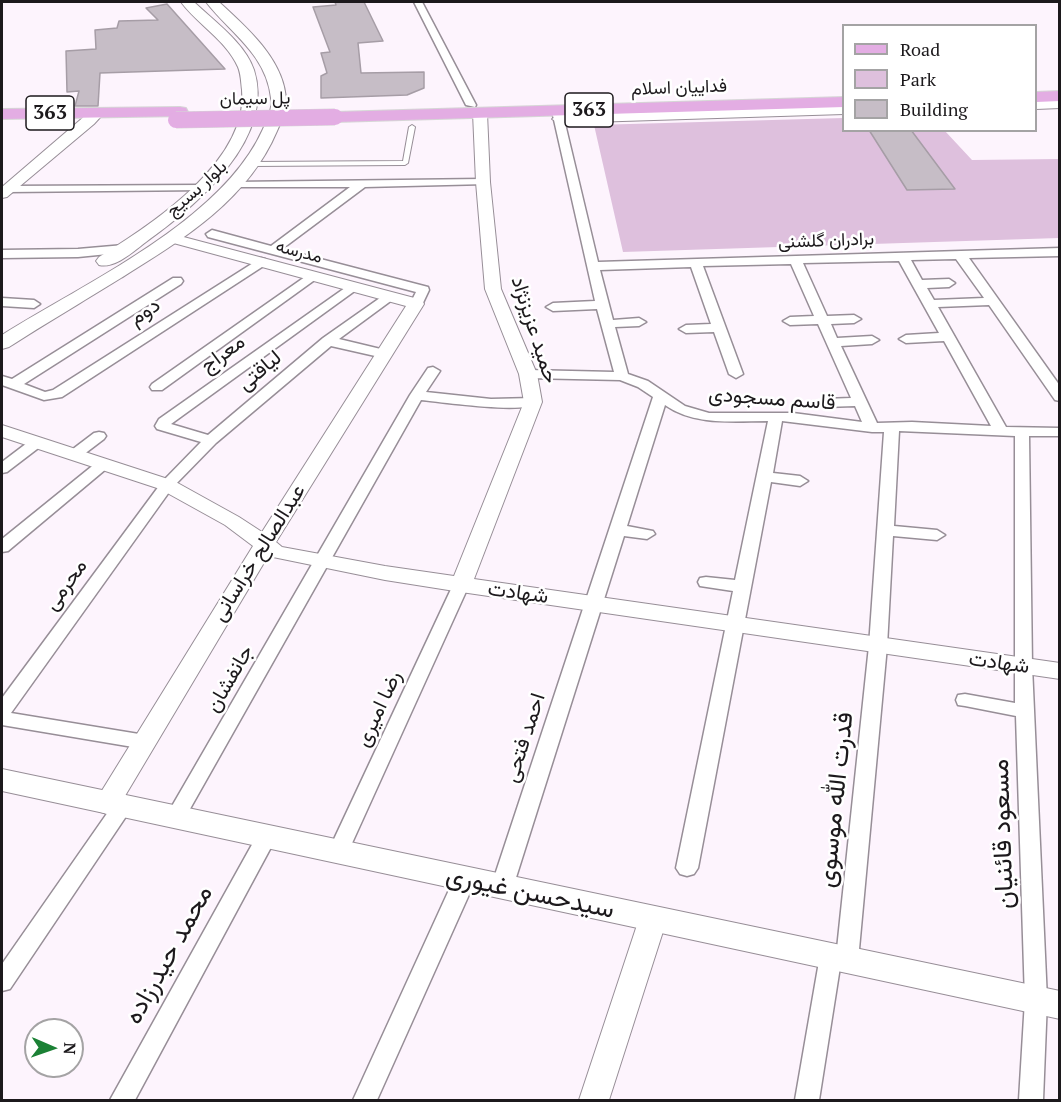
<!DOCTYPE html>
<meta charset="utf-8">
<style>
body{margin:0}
#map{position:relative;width:1061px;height:1102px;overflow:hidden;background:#fdf4fd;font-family:"PT Serif",serif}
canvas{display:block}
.frame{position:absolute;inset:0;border:3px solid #1c191c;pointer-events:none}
.legend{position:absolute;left:842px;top:24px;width:195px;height:108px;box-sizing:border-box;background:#fff;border:2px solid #a4a3a4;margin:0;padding:8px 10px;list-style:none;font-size:18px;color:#1c191c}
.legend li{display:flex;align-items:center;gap:12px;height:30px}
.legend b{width:30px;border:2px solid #a4a3a4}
.north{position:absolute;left:24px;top:1018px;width:60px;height:60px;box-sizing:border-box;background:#fff;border:2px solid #a4a3a4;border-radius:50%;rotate:92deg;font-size:16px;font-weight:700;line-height:24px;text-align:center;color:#1c191c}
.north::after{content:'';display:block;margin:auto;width:21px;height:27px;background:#1b8135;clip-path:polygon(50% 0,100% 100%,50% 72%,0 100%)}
</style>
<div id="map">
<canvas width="1061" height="1102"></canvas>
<div class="frame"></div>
<ul class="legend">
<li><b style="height:8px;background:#e3ade3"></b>Road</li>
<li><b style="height:16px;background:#dec0dd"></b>Park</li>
<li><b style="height:16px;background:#c6bdc6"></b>Building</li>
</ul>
<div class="north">N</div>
</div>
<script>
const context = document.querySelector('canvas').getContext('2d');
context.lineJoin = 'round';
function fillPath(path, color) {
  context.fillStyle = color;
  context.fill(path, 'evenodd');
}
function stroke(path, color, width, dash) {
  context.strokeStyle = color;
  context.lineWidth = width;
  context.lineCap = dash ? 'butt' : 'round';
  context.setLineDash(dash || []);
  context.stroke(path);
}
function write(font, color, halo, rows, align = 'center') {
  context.font = font + ' "PT Serif",Vazirmatn,serif';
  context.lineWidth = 5;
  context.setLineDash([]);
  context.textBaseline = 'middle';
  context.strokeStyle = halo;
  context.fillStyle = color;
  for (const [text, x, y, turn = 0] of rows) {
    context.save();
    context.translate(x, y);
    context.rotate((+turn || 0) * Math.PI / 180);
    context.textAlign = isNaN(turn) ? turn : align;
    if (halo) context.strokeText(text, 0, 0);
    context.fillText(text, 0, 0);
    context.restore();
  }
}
const green = new Path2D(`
 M843,118l1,12 101,1 27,29 87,-1v79l-436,14 -29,-127z`);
const building = new Path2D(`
 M335,2h29l19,39 -25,2 3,30 63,-1v16l-17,7 -86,3v-22l6,-3 -6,-20 9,-1 -17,-45 23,-2z
 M167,4l58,65 -125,4 -2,33h-23l4,-15 -12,1 -1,-41 30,-2 -1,-19 22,-2 2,-7 39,-1 -12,-12z
 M869,130h42l44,59 -48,1z`);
const service = new Path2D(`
 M412,125l3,2 -7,36 -3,2 -153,1 -3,-2 3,-2 151,-1 6,-34z`);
const minor = new Path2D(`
 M414,2h8l54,103 -1,2 -9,-2z
 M557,108l5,3 36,151 462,-14v8l-91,2 91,128v15l-5,-1 -66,-95 -51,2 68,120 54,1v8h-31l3,230 15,334 -4,100h-24l6,-100 -9,-284 -51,-10 -7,-1 -2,-5 2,-5 7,-1 50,9v-267l-116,-5 -5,95 43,4 8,5 -8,5 -44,-4 -6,110 -29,314 -3,7 -8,2 -7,-2 -21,133h-24l25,-144 3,-7 8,-2 6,2 32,-303 15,-214h-12l-90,-11 -9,52 27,3 8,5 -8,5 -29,-4 -73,386 -4,6 -7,2 -7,-2 -4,-6 57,-277 -33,-5 -2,-4 2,-4 6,-1 29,3 33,-159c-35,0 -73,5 -103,-16l-38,121 26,5 2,3 -8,5 -23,-3 -111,351 -3,6 -8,2 -8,-2 -3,-6 162,-490 -15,-10 -18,-7 -92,-2 -7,-4 7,-4 86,2 -17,-63 -44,2 -7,-4 7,-4 42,-2 -43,-190zM956,259l28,39 -50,2 -7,-12 22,-1 6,-4 -6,-4 -27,1 -11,-20zM899,261l40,72 -33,2 -7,4 7,4 38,-2 47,85 -79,-4 -35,1 -36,-77 31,-2 7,-4 -7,-4 -35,2 -6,-14 23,-1 7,-4 -7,-4 -27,1 -24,-53zM791,264l23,52 -24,1 -7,4 7,4 28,-1 33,74 -27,1 -7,4 7,4 31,-1 7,16 -69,-9h-84l-24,-7 -37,-25 -20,-7 -13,-47 24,-1 7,-4 -7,-4 -26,2 -13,-50 91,-3 20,57 -25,1 -7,4 7,4 28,-1 15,42 7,4 7,-4 -40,-108z
 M483,179l6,3 -2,2 -122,3 -83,62 146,38 1,3 -8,17 -5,1 -6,-4 6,-12 -208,-55 -2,-3 6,-4 59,16 79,-59h-120v-4l4,-1z
 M201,185l4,1v4l-197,2 -6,-3 6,-3z
 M124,245l4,1v6l-50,5 -76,1v-8l76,-1z
 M261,258l4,1 2,3 -2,3 -203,132 -18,3 -42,-15v-9l10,3 161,-101h8l2,3 -2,3 -157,100 21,8 8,-2z
 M312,272l6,4 -2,3 -154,111h-10l-2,-3 2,-3z
 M352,283l6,4 -2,3 -185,134 37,11 115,-97 64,-45 5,1 1,3 -1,3 -53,39 50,12 2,3 -2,3 -5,1 -53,-12 -115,97 -44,45 -161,225 134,22 7,2 3,5 -3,5 -7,2 -143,-24v-27l160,-216 39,-40 -44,-13 -2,-3 4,-7z
 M2,298l32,2 6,4 -6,4 -32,-2z
 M433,367l7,4 -14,21 65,7 42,-1 7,4c-12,13 -98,0 -119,-2l-239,423 -7,3 -7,-3 -3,-5 3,-5 242,-418 18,-27z
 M99,432l5,1 2,3 -2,3 -25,19h-10l-3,-3 3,-3 25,-19z
 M36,439l5,1 2,3 -2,3 -34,26 -5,1v-11l29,-22z
 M101,461l5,2 3,3 -3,3 -98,82 -6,1v-13l94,-76z
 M461,580l6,1 2,4 -121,267 -3,6 -7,2 -7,-2 -3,-6 125,-267 2,-4z
 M122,799l7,3 3,5 -3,5 -119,177 -8,2v-27l113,-162z
 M266,830l7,2 3,6 -141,262h-25l149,-268z
 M465,871l7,2 4,6 -99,221h-24l101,-221 4,-6z`);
const tertiary = new Path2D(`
 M1060,100v8l-24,1v-8z
 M844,106v8l-285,9 -7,-4 7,-4z
 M98,108l7,4 -11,12 -87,73 -5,1v-11l91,-78z
 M480,109l7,4 3,69 11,107 36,85 5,28 -68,177 586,84v16l-599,-87 -76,-12 -117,-24 -152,255 -9,3 -9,-3 -4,-7 4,-7 155,-251 -28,-21 -65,-36 -158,-52v-12l172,56 65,36 23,15 144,-226 -240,-65 -3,-3 3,-3h10l246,65 2,4 -148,238 6,5 103,19 69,10 70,-174 -5,-28 -34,-85 -9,-107 -3,-69z
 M653,908l10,3 4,8 -58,181h-30l60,-181 4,-8z`);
const secondary = new Path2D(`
 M181,2h13c20,19 51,41 60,68 22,69 -59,137 -108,172 -12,9 -31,27 -47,23l-3,-4 3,-4c52,-32 150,-96 143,-167 -1,-8 -1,-16 -4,-23 -12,-27 -40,-42 -57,-65z
 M206,2h13c27,25 66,58 67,99 1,10 -5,21 -9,30 -29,69 -95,109 -156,147 -37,23 -75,45 -112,69l-7,2v-14c84,-53 220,-114 261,-206 4,-9 10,-21 8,-31 -5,-44 -40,-64 -65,-96z
 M2,769l1058,222v28l-1058,-228z`);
const primary = new Path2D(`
 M1060,91v10l-24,1v-10z
 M844,97v10l-509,15 -8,-5 8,-5z
 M180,107l6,1 2,4 -2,4 -184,3v-10z`);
const primaryBridge = new Path2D(`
 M176,120l159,-3`);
const farStreetnames = [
 ["فداییان اسلام",679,88,-2],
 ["پل سیمان",255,99,-1],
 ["بلوار بسیج",197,189,-42],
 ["برادران گلشنی",826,241,-2],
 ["مدرسه",299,252,15]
];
const shields = [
 [589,110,48],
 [50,113,48]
];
const shieldNames = [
 ["363",589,110],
 ["363",50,113]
];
const streetNames = [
 ["دوم",145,312,-33],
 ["حمید عزیزنژاد",534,330,72],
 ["معراج",223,354,-36],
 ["لیاقتی",260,371,-40],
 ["قاسم مسجودی",772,399,4],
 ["عبدالصالح خراسانی",259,553,-58],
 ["محرمی",66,585,-54],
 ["شهادت",518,593,8],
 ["شهادت",999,663,8],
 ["جانفشان",230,679,-60],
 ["رضا امیری",379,709,-65],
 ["احمد فتحی",525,738,-72]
];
const nearStreetnames = [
 ["قدرت الله موسوی",836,800,-84],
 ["مسعود قائنیان",1003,834,-92],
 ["سیدحسن غیوری",530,893,12],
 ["محمد حیدرزاده",169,955,-61]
];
fillPath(green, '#dec0dd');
fillPath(building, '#c6bdc6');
stroke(building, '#a69da6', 1.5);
stroke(service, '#978e97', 2);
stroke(minor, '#978e97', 3);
stroke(tertiary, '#978e97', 2);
stroke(secondary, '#978e97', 2);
stroke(primary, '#d6d6d6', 2);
fillPath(service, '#fff');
fillPath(minor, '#fff');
fillPath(tertiary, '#fff');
fillPath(secondary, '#fff');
fillPath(primary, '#e3ade3');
stroke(primaryBridge, '#d6d6d6', 17, []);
stroke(primaryBridge, '#e3ade3', 16);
write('18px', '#1c191c', '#fff', farStreetnames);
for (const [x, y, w] of shields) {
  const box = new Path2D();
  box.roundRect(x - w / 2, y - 17, w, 34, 4.5);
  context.fillStyle = '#fff';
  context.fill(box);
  stroke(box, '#1c191c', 1.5);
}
write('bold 20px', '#1c191c', null, shieldNames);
write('21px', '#1c191c', '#fff', streetNames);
write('26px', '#1c191c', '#fff', nearStreetnames);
</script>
